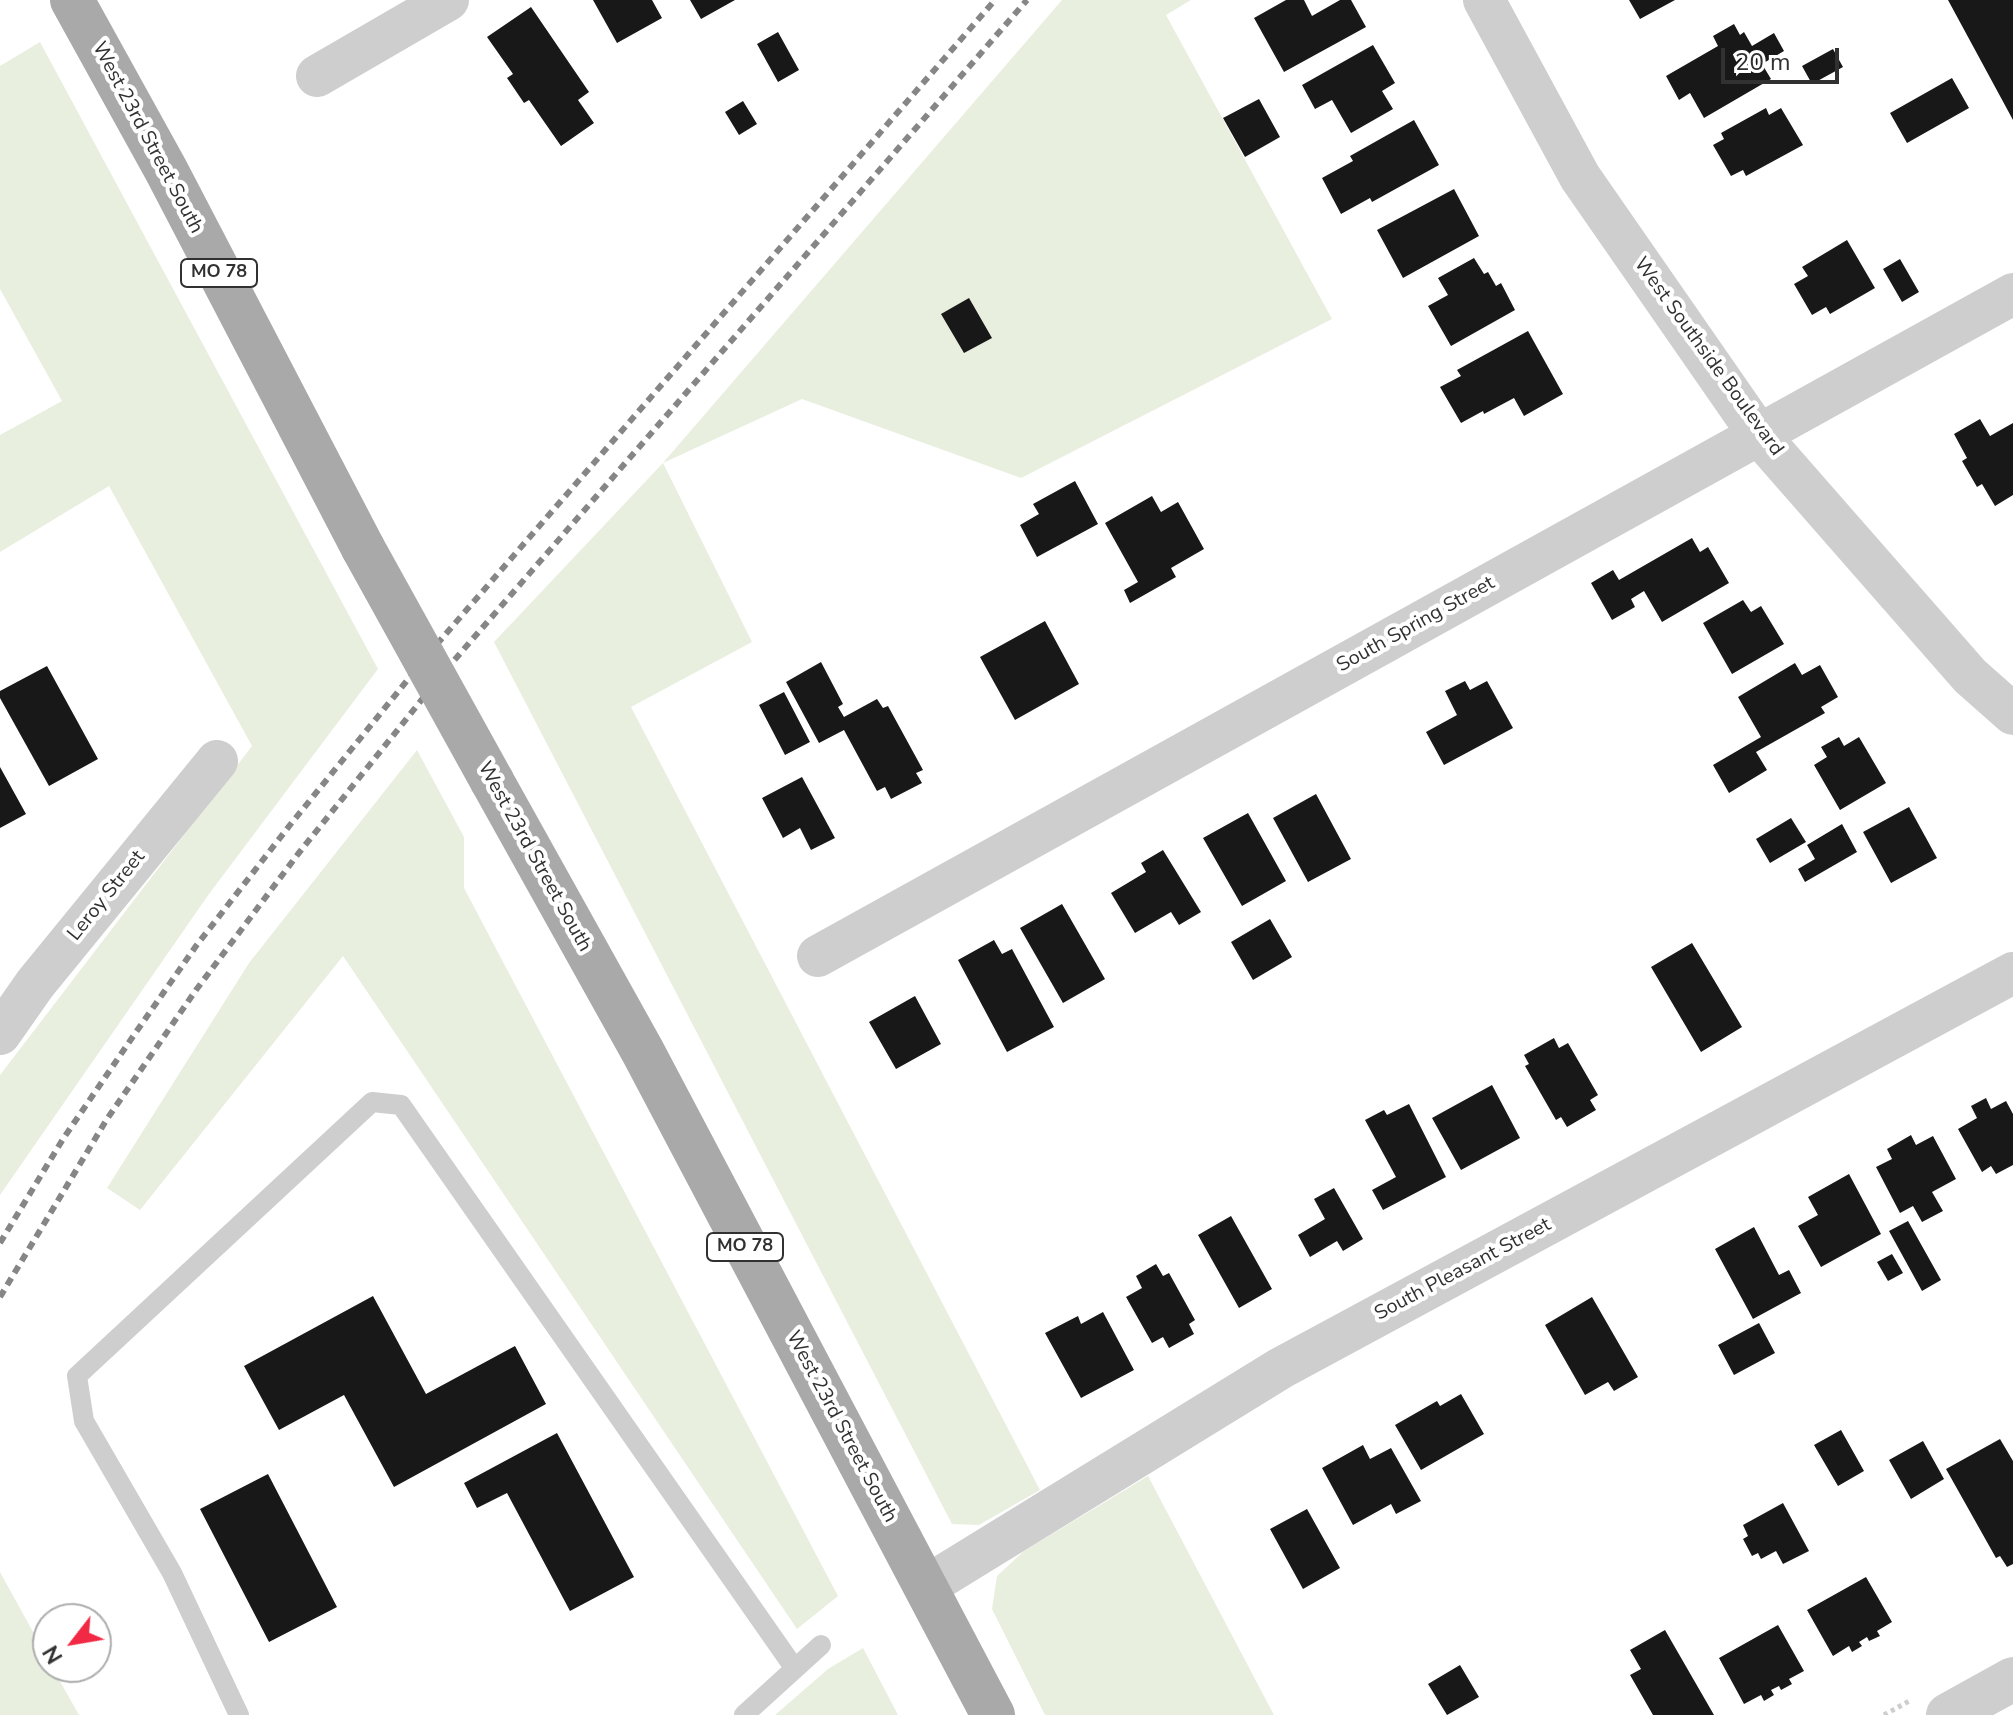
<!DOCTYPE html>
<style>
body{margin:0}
#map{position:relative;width:2013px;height:1715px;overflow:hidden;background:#fff;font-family:"Nunito Sans",sans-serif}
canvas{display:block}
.north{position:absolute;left:32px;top:1603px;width:80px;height:80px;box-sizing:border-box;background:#fff;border:2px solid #adadad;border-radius:50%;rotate:239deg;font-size:22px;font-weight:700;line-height:32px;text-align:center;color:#313131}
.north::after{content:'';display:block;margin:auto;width:28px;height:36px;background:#f22944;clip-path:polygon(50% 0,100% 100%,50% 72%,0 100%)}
.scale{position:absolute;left:1721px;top:48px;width:118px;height:36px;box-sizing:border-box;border:4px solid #313131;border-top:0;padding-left:10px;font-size:24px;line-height:28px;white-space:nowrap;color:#313131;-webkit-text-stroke:6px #fff;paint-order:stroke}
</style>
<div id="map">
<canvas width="2013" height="1715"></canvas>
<div class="north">N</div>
<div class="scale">20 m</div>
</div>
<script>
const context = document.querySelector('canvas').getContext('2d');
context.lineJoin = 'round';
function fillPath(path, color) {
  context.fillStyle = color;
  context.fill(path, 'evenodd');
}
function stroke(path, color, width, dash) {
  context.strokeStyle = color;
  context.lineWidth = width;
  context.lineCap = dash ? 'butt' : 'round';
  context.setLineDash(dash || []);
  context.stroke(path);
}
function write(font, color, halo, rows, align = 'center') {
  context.font = font + ' "Nunito Sans",sans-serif';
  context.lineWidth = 8;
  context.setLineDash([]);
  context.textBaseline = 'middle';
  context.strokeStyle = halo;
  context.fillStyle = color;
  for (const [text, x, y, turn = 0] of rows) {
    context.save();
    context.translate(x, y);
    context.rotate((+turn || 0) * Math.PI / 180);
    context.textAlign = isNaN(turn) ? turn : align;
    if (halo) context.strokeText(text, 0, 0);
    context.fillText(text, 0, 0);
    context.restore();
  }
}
const green = new Path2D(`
 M1062,0h129l-25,15 166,304 -311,159 -219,-79 -139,64 89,179 -121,65 409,783 -61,35 -27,-1 -458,-882 168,-178z
 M40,42l338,627 -169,225 -209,301v-120l252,-329 -143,-260 -109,66v-117l62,-34 -62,-112v-223z
 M417,750l47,87v51l374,708 -41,33 -454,-673 -203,254 -33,-22 142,-225z
 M1148,1476l126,239h-229l-53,-106 5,-33 27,-25z
 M0,1572l48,87v8h4l27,48h-79z
 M863,1648l35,67h-123l53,-46z`);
const building = new Path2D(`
 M593,0h59l10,18 -45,25z
 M690,0h45l-34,19z
 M1286,0h18l8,16 28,-16h11l15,27 -82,45 -30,-54z
 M1629,0h46l-35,19z
 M1948,0h65v120z
 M531,7l58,85 -11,8 16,23 -33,23 -32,-46 -5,3 -17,-25 6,-4 -26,-37z
 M1734,24l6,11 4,-3 8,14 22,-13 10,18 -22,13 9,15 -67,39 -14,-25 -11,7 -13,-24 52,-30 -5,-10z
 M778,32l21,38 -21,12 -21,-38z
 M1373,45l22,38 -13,8 11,18 -42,24 -19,-33 -17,9 -13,-24z
 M1833,49l10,18 -31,17 -10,-18z
 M1952,78l17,30 -62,35 -17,-30z
 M1259,99l21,38 -35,20 -22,-39z
 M743,101l14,23 -18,11 -14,-23z
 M1766,108l3,7 12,-7 22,37 -57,31 -3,-6 -12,6 -18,-31 11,-6 -3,-6z
 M1414,120l25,45 -67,37 -2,-4 -29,16 -19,-36 31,-17 -3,-5z
 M1454,189l25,47 -76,42 -26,-48z
 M1847,240l28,48 -45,26 -4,-7 -14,8 -18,-31 14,-8 -6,-9z
 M1474,258l10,16 4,-2 8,14 5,-3 14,27 -64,36 -23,-40 20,-11 -10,-17z
 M1900,259l19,33 -17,10 -19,-33z
 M969,298l23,40 -28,15 -23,-39z
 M1528,331l35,63 -39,22 -10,-18 -30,16 -1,-3 -22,12 -21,-36 21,-11 -4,-6z
 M1980,419l10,17 23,-13v72l-18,11 -13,-22 -5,3 -15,-26 5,-3 -13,-24z
 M1075,481l23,43 -61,33 -17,-32 19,-11 -6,-10z
 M1152,496l9,16 17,-10 26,47 -33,19 5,9 -46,26 -6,-13 14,-8 -33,-59z
 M1692,538l8,14 8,-5 21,36 -67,39 -18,-31 -13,8 4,8 -23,13 -21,-37 22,-13 6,10z
 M1743,600l8,12 10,-6 23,38 -52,30 -29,-51z
 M1045,621l34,63 -64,36 -35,-63z
 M821,662l22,42 -5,3 6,10 33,-18 6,9 5,-2 35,64 -7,3 6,10 -31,16 -6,-12 -8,4 -33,-61 -25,13 -33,-61z
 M1795,663l7,12 18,-10 18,32 -17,10 4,6 -69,39 11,18 -38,23 -16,-28 48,-28 -23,-40z
 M47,666l51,93 -49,27 -49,-88v-7z
 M1465,681l5,9 17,-9 26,47 -69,37 -18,-33 31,-17 -12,-24z
 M784,692l26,50 -25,13 -26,-50z
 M1839,737l5,9 15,-9 27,46 -46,27 -26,-45 13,-8 -6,-10z
 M0,767l26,47 -26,14z
 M802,777l33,61 -24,12 -11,-22 -17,10 -21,-40z
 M1316,794l35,65 -43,23 -35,-64z
 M1909,807l28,51 -46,25 -28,-51z
 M1248,813l38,68 -44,25 -39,-68z
 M1791,818l15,24 -36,21 -14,-24z
 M1842,824l15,28 -52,30 -7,-13 17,-10 -8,-14z
 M1163,850l38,62 -22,13 -8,-13 -36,21 -24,-40 35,-21 -5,-9z
 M1062,904l43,75 -42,24 -43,-75z
 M1270,919l22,38 -39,23 -22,-38z
 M994,940l8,14 10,-5 42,78 -47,25 -49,-92z
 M1692,943l50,84 -41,25 -50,-85z
 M915,996l26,48 -45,25 -27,-47z
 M1554,1038l5,10 9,-5 30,52 -8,5 6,10 -29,17 -6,-10 -5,3 -31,-54 4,-2 -5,-9z
 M1492,1085l28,53 -59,32 -29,-52z
 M1986,1098l5,11 15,-8 7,13v51l-17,9 -5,-8 -9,6 -24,-43 19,-11 -6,-12z
 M1409,1104l37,73 -63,33 -11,-20 24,-13 -31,-57 19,-10 3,5z
 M1911,1135l5,10 17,-9 23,43 -24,13 11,19 -21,11 -9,-16 -13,7 -24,-46 16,-8 -5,-10z
 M1849,1174l32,60 -60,33 -23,-41 20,-11 -10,-18z
 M1334,1188l29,51 -20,12 -6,-10 -27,16 -12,-22 27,-16 -11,-20z
 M1231,1216l41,73 -33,19 -41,-73z
 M1908,1221l33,59 -19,11 -33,-60z
 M1754,1227l25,48 10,-5 12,23 -48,26 -38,-70z
 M1892,1254l11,19 -15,8 -11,-19z
 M1156,1264l7,12 6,-3 26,47 -6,4 5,10 -25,14 -6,-11 -11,6 -26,-46 16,-9 -6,-12z
 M373,1296l53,98 89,-48 31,58 -152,83 -50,-92 -65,35 -35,-64z
 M1592,1297l46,80 -24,14 -6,-9 -23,13 -40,-70z
 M1103,1312l31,58 -53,28 -36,-65 33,-17 3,8z
 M1759,1323l16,30 -41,22 -16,-30z
 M1461,1394l23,40 -63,36 -26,-45 42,-24 3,5z
 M1841,1430l23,41 -26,15 -24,-41z
 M557,1433l77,144 -64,34 -63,-118 -30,15 -13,-25z
 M2000,1439l13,22v103l-6,3 -7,-11 -4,2 -50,-89z
 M1923,1441l21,38 -33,20 -22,-39z
 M1363,1445l7,14 21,-11 30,53 -25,13 -5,-10 -38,21 -31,-57z
 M268,1474l69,133 -68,35 -69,-133z
 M1783,1503l26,48 -26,13 -7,-13 -15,8 -3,-6 -6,3 -9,-17 5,-3 -5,-11z
 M1307,1509l33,59 -37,21 -33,-60z
 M1866,1577l26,45 -15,9 3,5 -11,5 -2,-4 -8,5 3,4 -10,6 -3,-6 -16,10 -26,-46z
 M1778,1625l26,46 -15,8 3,5 -11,6 -2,-4 -8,4 3,5 -10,6 -3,-6 -17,9 -25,-46z
 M1665,1630l49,85h-61l-23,-40 11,-6 -11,-19z
 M1460,1665l19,32 -32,18 -19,-31z`);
const path = new Path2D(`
 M1884,1715l27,-15`);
const service = new Path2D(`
 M239,1715l-67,-142 -88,-152 -7,-45 295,-274 29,3 394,564
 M744,1715l77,-70`);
const minor = new Path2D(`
 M1484,0l96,177 179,258 211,241 43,38
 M317,76l131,-76
 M818,956l1195,-662
 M0,1034l35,-50 182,-223
 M925,1587l356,-219 732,-395`);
const tertiary = new Path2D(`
 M1948,1715l65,-36`);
const primary = new Path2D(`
 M72,0l94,170 197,378
 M492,781l151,271 350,663`);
const rail = new Path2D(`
 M0,1243l63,-104 71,-104 62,-89 94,-121 141,-174 564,-651
 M0,1297l107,-178 89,-129 102,-136 146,-182 583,-672`);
const primaryBridge = new Path2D(`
 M363,548l129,233`);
const shields = [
 [219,273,76],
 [745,1247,76]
];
const shieldNames = [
 ["MO 78",219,273],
 ["MO 78",745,1247]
];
const streetNames = [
 ["West 23rd Street South",147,138,62],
 ["West Southside Boulevard",1708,357,54],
 ["South Spring Street",1416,625,-29],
 ["West 23rd Street South",534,857,61],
 ["Leroy Street",107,896,-51],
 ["South Pleasant Street",1463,1270,-28],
 ["West 23rd Street South",841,1427,62]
];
fillPath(green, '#e8efdf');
fillPath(building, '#181818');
stroke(path, '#cecece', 5, [4, 4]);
stroke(service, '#cecece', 20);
stroke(minor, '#cecece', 42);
stroke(tertiary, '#cecece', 44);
stroke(primary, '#a9a9a9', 44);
stroke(rail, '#868686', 6, [8, 6]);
stroke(primaryBridge, '#a9a9a9', 44);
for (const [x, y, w] of shields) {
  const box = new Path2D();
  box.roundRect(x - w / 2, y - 14, w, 28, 6);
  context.fillStyle = '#fff';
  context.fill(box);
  stroke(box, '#313131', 2);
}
write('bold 18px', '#313131', null, shieldNames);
write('20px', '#313131', '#fff', streetNames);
</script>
